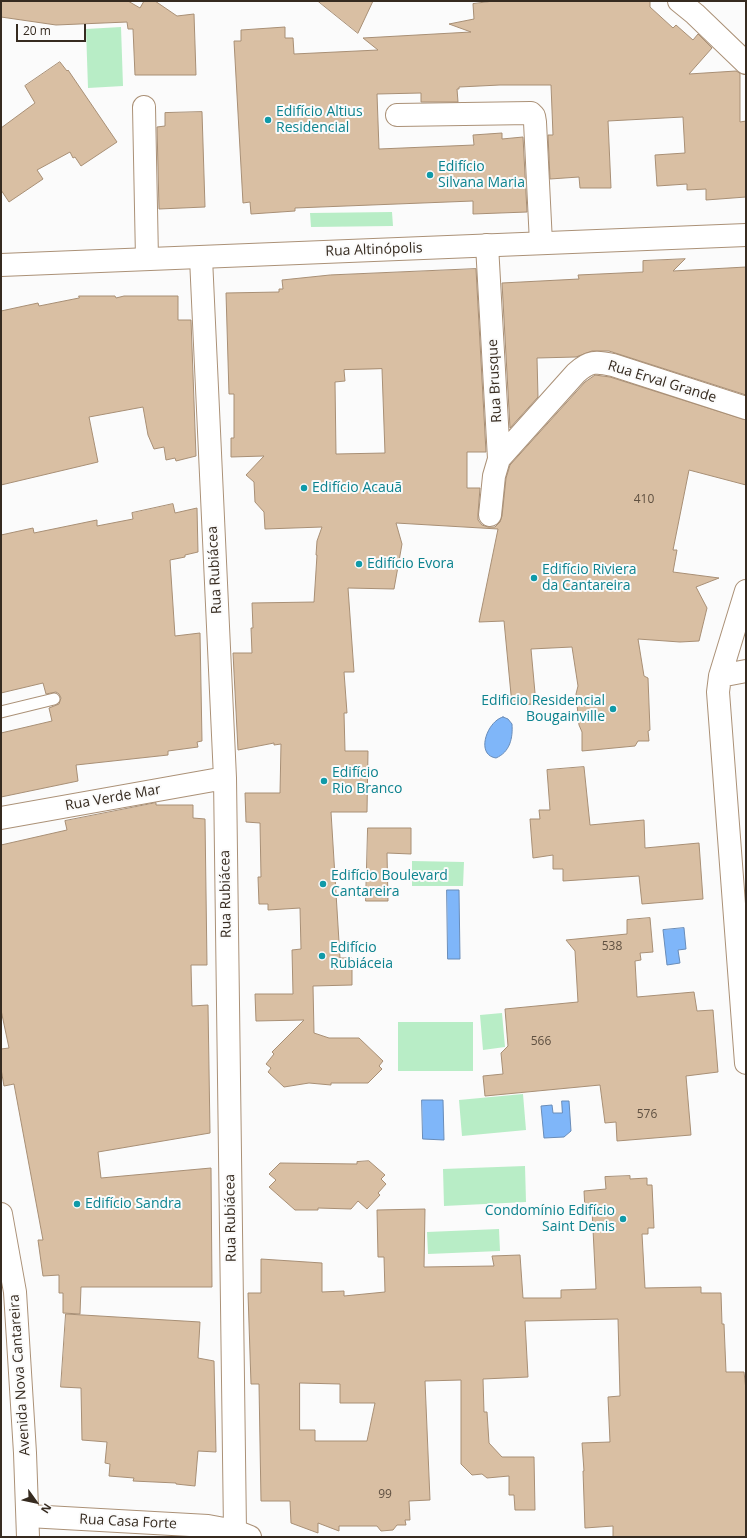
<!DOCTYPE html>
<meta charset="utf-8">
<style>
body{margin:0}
#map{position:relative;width:747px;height:1538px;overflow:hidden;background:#fbfbfb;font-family:"Open Sans",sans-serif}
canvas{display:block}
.frame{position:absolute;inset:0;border:2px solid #362b20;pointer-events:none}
.north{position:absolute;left:16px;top:1482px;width:40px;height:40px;-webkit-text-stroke:3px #fbfbfb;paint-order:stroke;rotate:123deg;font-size:11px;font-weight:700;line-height:16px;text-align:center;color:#362b20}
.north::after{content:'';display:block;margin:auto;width:14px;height:18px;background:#362b20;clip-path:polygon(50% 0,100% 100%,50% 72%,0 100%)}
.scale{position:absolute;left:16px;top:24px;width:70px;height:18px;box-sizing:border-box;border:2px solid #362b20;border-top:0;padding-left:5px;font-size:12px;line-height:14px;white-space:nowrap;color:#362b20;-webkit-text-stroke:3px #fbfbfb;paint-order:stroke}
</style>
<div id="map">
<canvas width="747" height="1538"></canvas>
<div class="frame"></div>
<div class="north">N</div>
<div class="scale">20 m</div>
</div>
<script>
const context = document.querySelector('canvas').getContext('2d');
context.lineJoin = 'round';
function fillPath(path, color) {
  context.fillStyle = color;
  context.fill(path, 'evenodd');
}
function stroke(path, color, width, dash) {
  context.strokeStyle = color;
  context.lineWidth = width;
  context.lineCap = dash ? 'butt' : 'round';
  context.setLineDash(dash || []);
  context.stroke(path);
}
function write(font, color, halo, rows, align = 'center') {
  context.font = font + ' "Open Sans",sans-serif';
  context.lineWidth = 4;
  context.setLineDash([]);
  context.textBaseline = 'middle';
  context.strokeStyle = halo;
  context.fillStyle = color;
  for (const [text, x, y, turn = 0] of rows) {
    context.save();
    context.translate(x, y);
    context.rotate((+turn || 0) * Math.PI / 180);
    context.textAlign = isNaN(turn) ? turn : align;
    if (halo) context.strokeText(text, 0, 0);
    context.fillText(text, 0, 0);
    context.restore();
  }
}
const green = new Path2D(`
 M121,27l2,59 -35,2 -2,-59z
 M392,212l1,14 -82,1 -1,-14z
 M412,861l52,1 -1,24h-51z
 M502,1013l3,34 -22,3 -3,-35z
 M398,1022h75v49h-75z
 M523,1094l3,36 -64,6 -3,-36z
 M525,1166l1,36 -82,4 -1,-37z
 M499,1229l1,22 -72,3 -1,-22z`);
const water = new Path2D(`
 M503,717l5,2 4,5c1,14 -2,28 -16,34 -21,-3 -9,-37 7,-41z
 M447,890h12l1,69h-12z
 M684,928l2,21 -8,1 2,13 -13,2 -4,-35z
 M422,1100h21l1,40 -21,-1z
 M562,1101h7l2,30 -7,6 -20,1 -3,-32 11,-1 1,8h9z`);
const building = new Path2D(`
 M1,1h127l12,7 4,-7h11l22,15 17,-2 2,61h-61l-2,-46h-5l-1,-7 -71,3 -55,-8z
 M318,1h55l-15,32z
 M494,1h156v6l23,21 3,-3 17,15 5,-6 14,14 -23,26 47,-3 4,2v49l6,-1v76l-40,3v-11l-19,1v-6l-30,2 -2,-31 30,-2 -2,-36 -75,4 3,67h-31l-1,-11 -29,2 -2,-44h5l-2,-50h-51l-41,2v2h-2l1,13h-37v-9l-44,1 2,55 95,-4 -1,-10 29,-2v6l21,-2 4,75 -54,2v-13l-178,7v3l-44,3 -1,-12 -7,1 -9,-162h7v-11l44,-3v11h8l1,16 84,-4 -15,-12 108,-6 -22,-8 25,-5 -1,-15z
 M60,62l7,9 1,-1 49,72 -36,24 -6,-9 -2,1 -3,-6 -33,18 6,9 -34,23 -8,-12v-62l34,-25 -10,-17z
 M202,112l3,95 -46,2 -2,-82 8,-1v-13z
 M685,259l-12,12 73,-4v128l-137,-44h-17l-16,6 -39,1 1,39 -28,31 -8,-145 77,-4 -1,-4 65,-3v-11z
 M476,269l10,183h-19v36h13l-2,26v6l4,5 6,2h7l5,-5 2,-6 4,-38 4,-13 75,-83 10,-7 15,2 136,43v65l-57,-15 -16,80h4l-4,22 46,6 -23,9 11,21 -8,33 -19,1 -42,-3 6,37 4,2 2,52 -2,1 1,10h-11l-3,5 -53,5v-19l-3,-7 -3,-31 2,-8 -6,-39 -41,2 5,55 -24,1 -8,-84 -25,1 19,-93 -102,-6 6,21 -8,45 -46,-1 6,84h-10l3,41h-3l1,38h23l-1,61h-36l9,146h12v27l-39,1 1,47 15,5h30l24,23 -4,5 3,3 -14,14h-37v2l-22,-2 -25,4 -16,-15 3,-4 -5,-4 8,-10 -2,-2 32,-32 -48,1 -1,-27h38l-1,-44 9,-1 -1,-41 -32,2v-6h-9l-1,-27h3l-1,-54 -14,-1 -1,-29h35l1,-49 -7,1v-2l-36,7 -5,-97h19l-1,-25h2l-1,-25 62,-1 3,-47h-1l1,-14 5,-14 -57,2 -1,-17 -9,-10 -1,-20 -8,-7 18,-19 -33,1v-19h3v-44h-5l-3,-101 53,-1v-3h4l-1,-9 48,-5zM382,369l3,84 -49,1 -1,-72 10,-1 -1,-11z
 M79,296h36l1,2 8,-2h54v24h13l5,136 -20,5 -1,-3 -9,2 -2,-13 -10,2 -6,-14 -5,-28 -54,10 9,45 -97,23v-174l37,-8 1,3 40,-8z
 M173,504l2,9 22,-5 1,44 -13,3v2l-15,3 5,76 25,-3 2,108 -5,1 1,5 -30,4v4l-92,10 2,16 -77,16v-64l51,-12 -3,-13 10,-4 2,-6 -2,-4 -3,-2 -10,2 -3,-11 -42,10v-158l32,-7 1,5 63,-13v6l36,-7 -1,-6z
 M584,767l6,58 54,-5 1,28 54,-5 4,56 -61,5 -3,-28 -76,5v-12h-10v-14l-20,3 -3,-39h10l-1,-9h11l-3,-40z
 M156,803v2h37v13l12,1 2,146h-16l1,41 16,-1 2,128 -112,19 3,26 110,-10 1,119h-131l-1,27 -17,-1v-20h-4v-18l-16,1 -5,-36h5l-29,-156 -10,2 -3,-17v-20l8,-1 -8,-38v-165l66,-15 -2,-9z
 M368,828h43v26l-24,-1 1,48h-22z
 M650,918l3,34 -13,1 1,7 -6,1 2,36 57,-5 3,19 16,-1 5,62 -32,4 5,59 -74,6 -1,-19 -11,1 -5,-38 -115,11 -2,-20 20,-2 -2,-21 7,-7 -3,-37 73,-7 -3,-51 -9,-11 61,-6v-14z
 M369,1161l16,14 -4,4 5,5 -8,9 2,2 -13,14 -9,-8 -7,8 -33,-1v2h-23l-26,-23 7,-7 -7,-6 11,-11 77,1v-2z
 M630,1176v3l17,-1v7h5l2,43h-6v6h-6l3,54 56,-1v6h20l1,31h2l2,48h18l2,18v147h-133v-11l-28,2 -2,-57h1l-2,-28 28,-1 -2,-45 12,-1 -2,-77 -93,2 3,56 -45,2 1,33h3l2,31 13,14h32l1,53h-20l-1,-15h-5v-19l-22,2 -5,-4 -10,1 -11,-11v-84l-36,1 5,119 -21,1 1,19h-5l1,5h-9l-4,5 -12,1 -4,-5h-38v5l-21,-8v10l-27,-10 -1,-22h-29l-2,-117h-8l-3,-91h13v-34l61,4v29l22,-1v5l41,-4 -1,-35h-6l-1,-47 48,-1 -1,58 70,-1 -2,-10 28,-1 3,43h38v-8l35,-1 -4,-79h-7l-1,-19 22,-2 -1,-12zM300,1383l40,1v19h35l-8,38h-52v-11h-15z
 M66,1314l134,8 -2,36 16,3 2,91 -18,-1 -3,35 -19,-2v-1l-43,-2 1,-3 -25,-2 1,-12 -5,-1 2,-21 -25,-2 -1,-52 -20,-1z`);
const lane = new Path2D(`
 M1,712l53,-13`);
const street = new Path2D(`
 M679,1l16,13 51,49
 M144,107l3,152
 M397,115l134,-2 3,3 1,6 6,121
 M487,245l12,214 -5,17 -4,39
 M201,258l24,520 10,753
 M499,459l77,-86c13,-12 20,-12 37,-8l133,43
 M746,591l-26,85 -2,16 28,371
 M720,676l26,-5
 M1,818l224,-40
 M28,1516l180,10 27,5 15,6`);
const secondary = new Path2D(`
 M1,265l745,-30
 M1,1214l14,78 10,161 3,84`);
const markers = [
 [268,120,4,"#0f9aa8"],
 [430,175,4,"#0f9aa8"],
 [304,488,4,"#0f9aa8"],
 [359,564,4,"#0f9aa8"],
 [534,578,4,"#0f9aa8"],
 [613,709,4,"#0f9aa8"],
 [324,781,4,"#0f9aa8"],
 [323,884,4,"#0f9aa8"],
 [322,956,4,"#0f9aa8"],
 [77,1204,4,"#0f9aa8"],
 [623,1219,4,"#0f9aa8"]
];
const numberNames = [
 ["410",644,500],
 ["538",612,947],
 ["566",541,1042],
 ["576",647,1115],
 ["99",385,1495]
];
const cultureNames = [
 ["Edifício Altius",276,112],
 ["Residencial",276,128],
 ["Edifício",438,167],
 ["Silvana Maria",438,183],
 ["Edifício Acauã",312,488],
 ["Edifício Evora",367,564],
 ["Edifício Riviera",542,570],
 ["da Cantareira",542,586],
 ["Edificio Residencial",605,701,"right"],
 ["Bougainville",605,717,"right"],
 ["Edifício",332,773],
 ["Rio Branco",332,789],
 ["Edifício Boulevard",331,876],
 ["Cantareira",331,892],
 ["Edifício",330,948],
 ["Rubiáceia",330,964],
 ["Edifício Sandra",85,1204],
 ["Condomínio Edifício",615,1211,"right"],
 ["Saint Denis",615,1227,"right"]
];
const streetNames = [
 ["Rua Altinópolis",374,250,-2],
 ["Rua Brusque",495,381,-93],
 ["Rua Erval Grande",662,382,17],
 ["Rua Rubiácea",215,570,-93],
 ["Rua Verde Mar",113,798,-10],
 ["Rua Rubiácea",226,894,-91],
 ["Rua Rubiácea",231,1218,-91],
 ["Avenida Nova Cantareira",20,1375,-94],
 ["Rua Casa Forte",128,1522,3]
];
fillPath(green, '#b8edc6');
fillPath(water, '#7fb6f9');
stroke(water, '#698cb8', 1);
fillPath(building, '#d9bfa3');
stroke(building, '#a88f75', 1);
stroke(lane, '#ab9177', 13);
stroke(street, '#ab9177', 24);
stroke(secondary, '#ab9177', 24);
stroke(lane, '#fff', 11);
stroke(street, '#fff', 22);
stroke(secondary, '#fff', 22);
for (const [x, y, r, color] of markers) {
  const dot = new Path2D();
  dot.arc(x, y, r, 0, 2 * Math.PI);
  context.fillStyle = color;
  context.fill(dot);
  stroke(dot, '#fbfbfb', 1.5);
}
write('12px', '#5f5041', null, numberNames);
write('14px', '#0d838f', '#fbfbfb', cultureNames, 'left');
write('14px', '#362b20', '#fbfbfb', streetNames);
</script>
